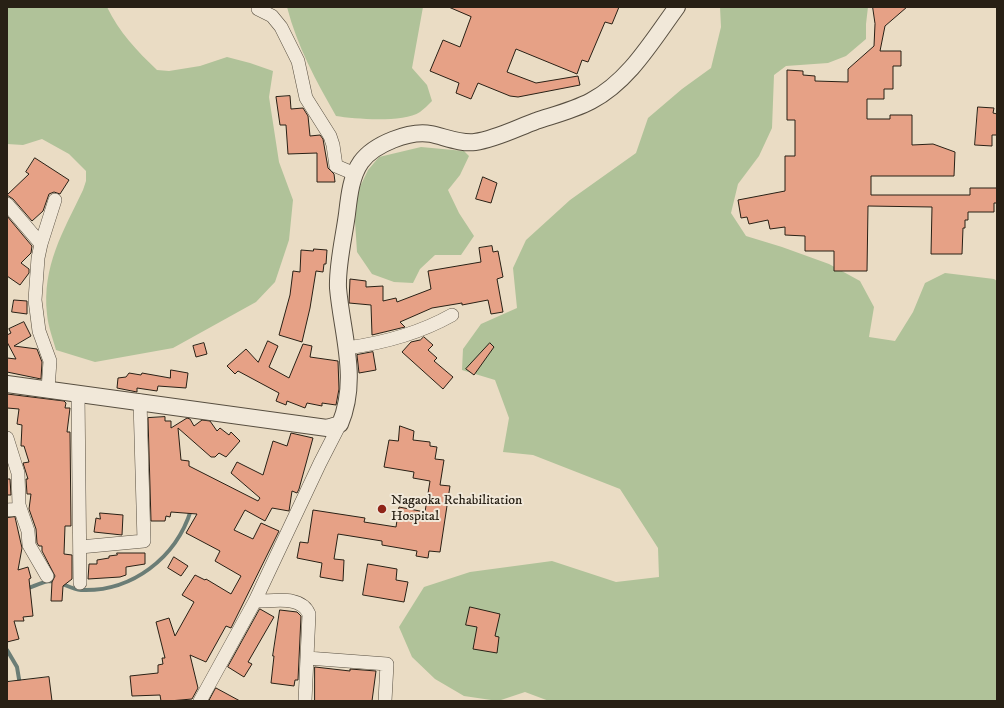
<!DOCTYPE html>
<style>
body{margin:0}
#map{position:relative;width:1004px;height:708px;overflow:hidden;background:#eadcc4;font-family:"IM FELL DW Pica",serif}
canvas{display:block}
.frame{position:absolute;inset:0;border:8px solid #282015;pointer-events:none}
</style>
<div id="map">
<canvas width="1004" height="708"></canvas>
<div class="frame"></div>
</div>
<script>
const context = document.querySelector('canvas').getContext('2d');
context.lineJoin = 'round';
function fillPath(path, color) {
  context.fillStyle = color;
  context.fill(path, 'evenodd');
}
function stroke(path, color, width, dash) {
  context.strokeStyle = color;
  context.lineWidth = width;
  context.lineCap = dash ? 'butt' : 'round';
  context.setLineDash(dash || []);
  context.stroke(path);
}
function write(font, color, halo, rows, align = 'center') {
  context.font = font + ' "IM FELL DW Pica",serif';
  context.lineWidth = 4;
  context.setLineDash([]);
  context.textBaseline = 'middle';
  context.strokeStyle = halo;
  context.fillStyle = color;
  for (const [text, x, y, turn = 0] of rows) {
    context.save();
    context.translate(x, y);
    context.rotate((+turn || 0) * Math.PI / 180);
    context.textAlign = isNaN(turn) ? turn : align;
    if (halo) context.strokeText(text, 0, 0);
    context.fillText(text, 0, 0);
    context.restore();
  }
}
const green = new Path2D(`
 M7,7h100c12,25 30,44 50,63l12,1 31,-5 27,-9 23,6 23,8 -4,26 10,65 14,38 -4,40 -14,42 -19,20 -83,46 -78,14 -39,-12c-3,-11 -8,-24 -9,-36 -5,-48 16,-82 36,-124l3,-9v-10l-17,-17 -27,-15 -19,6 -16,-1z
 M287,7h136l-11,61 15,17 5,16c-4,4 -8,8 -12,11 -17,11 -65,7 -84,4 -20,-35 -39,-70 -49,-109z
 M720,7h148l-2,17v15l-20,17 -18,7 -42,3 -12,9 -2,53 -13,28 -21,28 -7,29 15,23 36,11 47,17 31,17 14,26 -5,30 26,4 18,-29 12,-29 20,-10 49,6 3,2v420h-448l-24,-9 -27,9 -34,-5 -29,-17 -23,-22 -13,-30 25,-40 46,-15 82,-11 64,21 43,-5 -1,-29 -38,-59 -87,-34 -30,-3 6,-34 -14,-38 -33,-10 1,-21 18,-25 36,-16 -4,-40 13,-28 44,-40 66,-47 12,-35 34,-29 29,-21 10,-41z
 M421,147l43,4 5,5 -9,19 -12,15 11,23 15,23 -13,19h-26l-15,14 -7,14 -19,-1 -22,-8 -15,-22 -2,-31 3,-30 10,-21 11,-13z`);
const stream = new Path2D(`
 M25,589c8,-2 18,-8 26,-8 11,1 19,8 30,9 51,2 95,-32 110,-80
 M7,650l10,17 3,18`);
const building = new Path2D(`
 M449,7h170l-7,17 -7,-2 -17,40 -6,-2 -5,14 -61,-25 -9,23 29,11 42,-7 2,9 -62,12 -8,-1 -32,-13 -7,16 -15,-6 3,-10 -29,-12 13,-31 17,7 11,-30z
 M873,7h34l-22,19 -5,25h21v15h-8v23h-9v10h-17v20h23v-4h22v30l21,-1 22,8 -1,24h-83v19h99v-7h27v15h-3v9h-26v8h-3v8h-2l-1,26h-31l1,-47 -64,-1 -1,65h-33v-20h-29v-15l-20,-1v-8l-15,2 -2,-9 -19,4 -2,-7 -6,1 -3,-18 47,-9v-35h10v-36h-8v-50l16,1v4l12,1v5l33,1v-13l26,-23 1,-22z
 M290,96l1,13 12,-1 5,8 2,20 10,-1 3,4 5,29 6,6 1,8h-18v-29l-29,1 -2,-29h-6l-4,-28z
 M978,107l16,1 -1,5 4,1v21h-5v11l-17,-1z
 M35,158l34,22 -9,14 -6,-2 -5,2 -6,17 -11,10 -19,-22 -6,-4 22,-21 -3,-2z
 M483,177l14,6 -6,20 -15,-4z
 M7,216l25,30 -1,7 -10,10 8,6v4l-9,12 -13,-9z
 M492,246l1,6 5,-1 5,26 -6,2 6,33 -12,2 -3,-14 -26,5v-2l-30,5 -32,14 5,5 -33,8 -1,-30 -22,-2 1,-24 16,2v6l17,-1v15l13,-3 1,4 34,-13 -3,-18 53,-9 -2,-14z
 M314,249l13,1 -1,14h-2l-1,8 -7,-1 -6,37 -8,34 -23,-7 11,-40 3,-24 7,1 1,-22 12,1z
 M14,300l13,1v13l-15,-2z
 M24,322l7,14 -17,10 23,3 5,13 -1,17 -34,-7v-14l9,1 -9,-17v-7l4,-2 -2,-4z
 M424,337l9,8 -5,5 9,8 -3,3 19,16 -10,12 -41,-37 9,-10 9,-2z
 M268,341l10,5 -9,21 20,11 14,-34 9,2 -2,11 28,4 1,28 -3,16 -14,-2v3l-15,-3 -2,5 -18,-7 -1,4 -10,-4 3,-8 -41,-22 -3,3 -8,-8 19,-17 12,13z
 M204,343l3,11 -11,3 -3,-11z
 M490,343l4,4 -20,28 -8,-6z
 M373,352l3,18 -17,3 -2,-18z
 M171,370l17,3 -2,15 -28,-2 -1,5 -20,-3v4l-20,-4 1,-10 8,-1 3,-4 12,2 1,-2 28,5z
 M7,394l57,7 2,2 -1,5h5l-3,24h3l1,94h-6l-1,28 8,1v24l-9,7 -1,15h-11l1,-19 3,-6 -13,-25v-5h-3l-2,-3 -1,-14 -7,-20 2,-15h-4l-1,-15h2l-5,-16 6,-1 -5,-16h-3l1,-21 -5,-1 2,-15 -12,-1z
 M165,417v4h6v7l16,-10 3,1 4,7 8,-6 8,1 7,10 3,-3 9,7 2,-3 9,9 -14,16 -7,-4 -4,4h-4l-33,-29 3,32 8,1v5l69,35 2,-3 -29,-25 6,-11 26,13 10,-34 14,5 4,-13 22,5 -14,51 -2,4 -5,-2 -3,20 -17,-3 -7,13 -20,-11 -11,20 19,9 8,-16 18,8 -48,97 -5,-2 -20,36 -16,-7 8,33 -6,11 -23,2h-8l-1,-6 -28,1 -2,-20 28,-3v-8l5,-1 -1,-6h3l-9,-36 13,-4 6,18 19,-34 -12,-7 13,-20 10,5 1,-1 25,15 10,-18 -26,-15 5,-10 -34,-18 11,-19 -26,-2 -1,5 -4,-1 -1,5h-14l-3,-103z
 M400,426l14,5 -1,9 17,2v4l7,1 -2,12 9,1 -4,25 10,1 -10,66 -11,-1 -1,7 -12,-2 1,-5 -35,-6v-4l-44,-7 -4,25 10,1 -1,21 -23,-4 2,-14 -25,-5 3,-16 8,1 5,-33 52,8 -1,4 32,5 3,-20 26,5 5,-31 -17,-3 1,-6 -30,-5 5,-27 9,1z
 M7,479h3l1,16h-4z
 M100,513l23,2 -1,20 -28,-3 2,-14 4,1z
 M15,517l7,31 -4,22 10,-3 3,11 -2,1 4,37 -10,1 1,4h-10l5,18 -12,3v-124z
 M117,553h28v11l-19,3v8l-6,2 -32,2 1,-15h8v-4l12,-2v-2l8,-1z
 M174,557l14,9 -7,10 -13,-8z
 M368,564l29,5 -1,11 12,2 -4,20 -41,-7z
 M470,607l30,7 -5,22 4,1 -2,16 -24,-4 4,-22 -11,-2z
 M260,609l14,8 -26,45 4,2 -8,13 -16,-10z
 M280,610l17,2 4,4 -3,64h-3l-1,6 -23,-3 3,-27h-1z
 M315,667l35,4v-2l26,2 -4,30h-57z
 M49,677l3,24h-45v-19z
 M216,688l24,13h-31z`);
const minor = new Path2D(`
 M258,9l14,7 9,11 17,34 8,37 24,38 3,9 3,21 19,8
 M7,204l34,40 -3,14 -3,42 4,31 11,30 -2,28
 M41,244l14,-44
 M347,348c36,-5 73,-15 105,-33
 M78,393l2,190
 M7,438l11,35 1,32 9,26 1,14 18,31
 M7,510l13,-1
 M80,547l64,-6 -4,-140
 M255,601c17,1 46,-7 54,13l-4,87
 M307,658l80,6 -2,37
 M200,701l55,-100 65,-138 20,-39`);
const tertiary = new Path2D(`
 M7,384l320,44 13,-4c19,-45 2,-90 -2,-136 -1,-23 6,-51 9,-74 2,-17 4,-38 14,-52 13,-18 49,-32 70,-28 14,3 30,10 44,8 21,-3 42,-14 61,-21 18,-6 38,-11 55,-20 38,-20 61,-60 86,-94`);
const markers = [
 [382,509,5,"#8f2418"]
];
const poiNames = [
 ["Nagaoka Rehabilitation",391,501],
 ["Hospital",391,517]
];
fillPath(green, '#b0c299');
stroke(stream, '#6b7d76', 4);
fillPath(building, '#e6a186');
stroke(building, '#282015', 1);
stroke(minor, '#584f41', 14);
stroke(tertiary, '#584f41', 18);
stroke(minor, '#f1e8d9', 13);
stroke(tertiary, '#f1e8d9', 16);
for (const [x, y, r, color] of markers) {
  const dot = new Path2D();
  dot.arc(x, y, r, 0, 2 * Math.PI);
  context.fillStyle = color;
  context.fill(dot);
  stroke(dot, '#f1e8d9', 1.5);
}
write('14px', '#282015', '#f1e8d9', poiNames, 'left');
</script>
